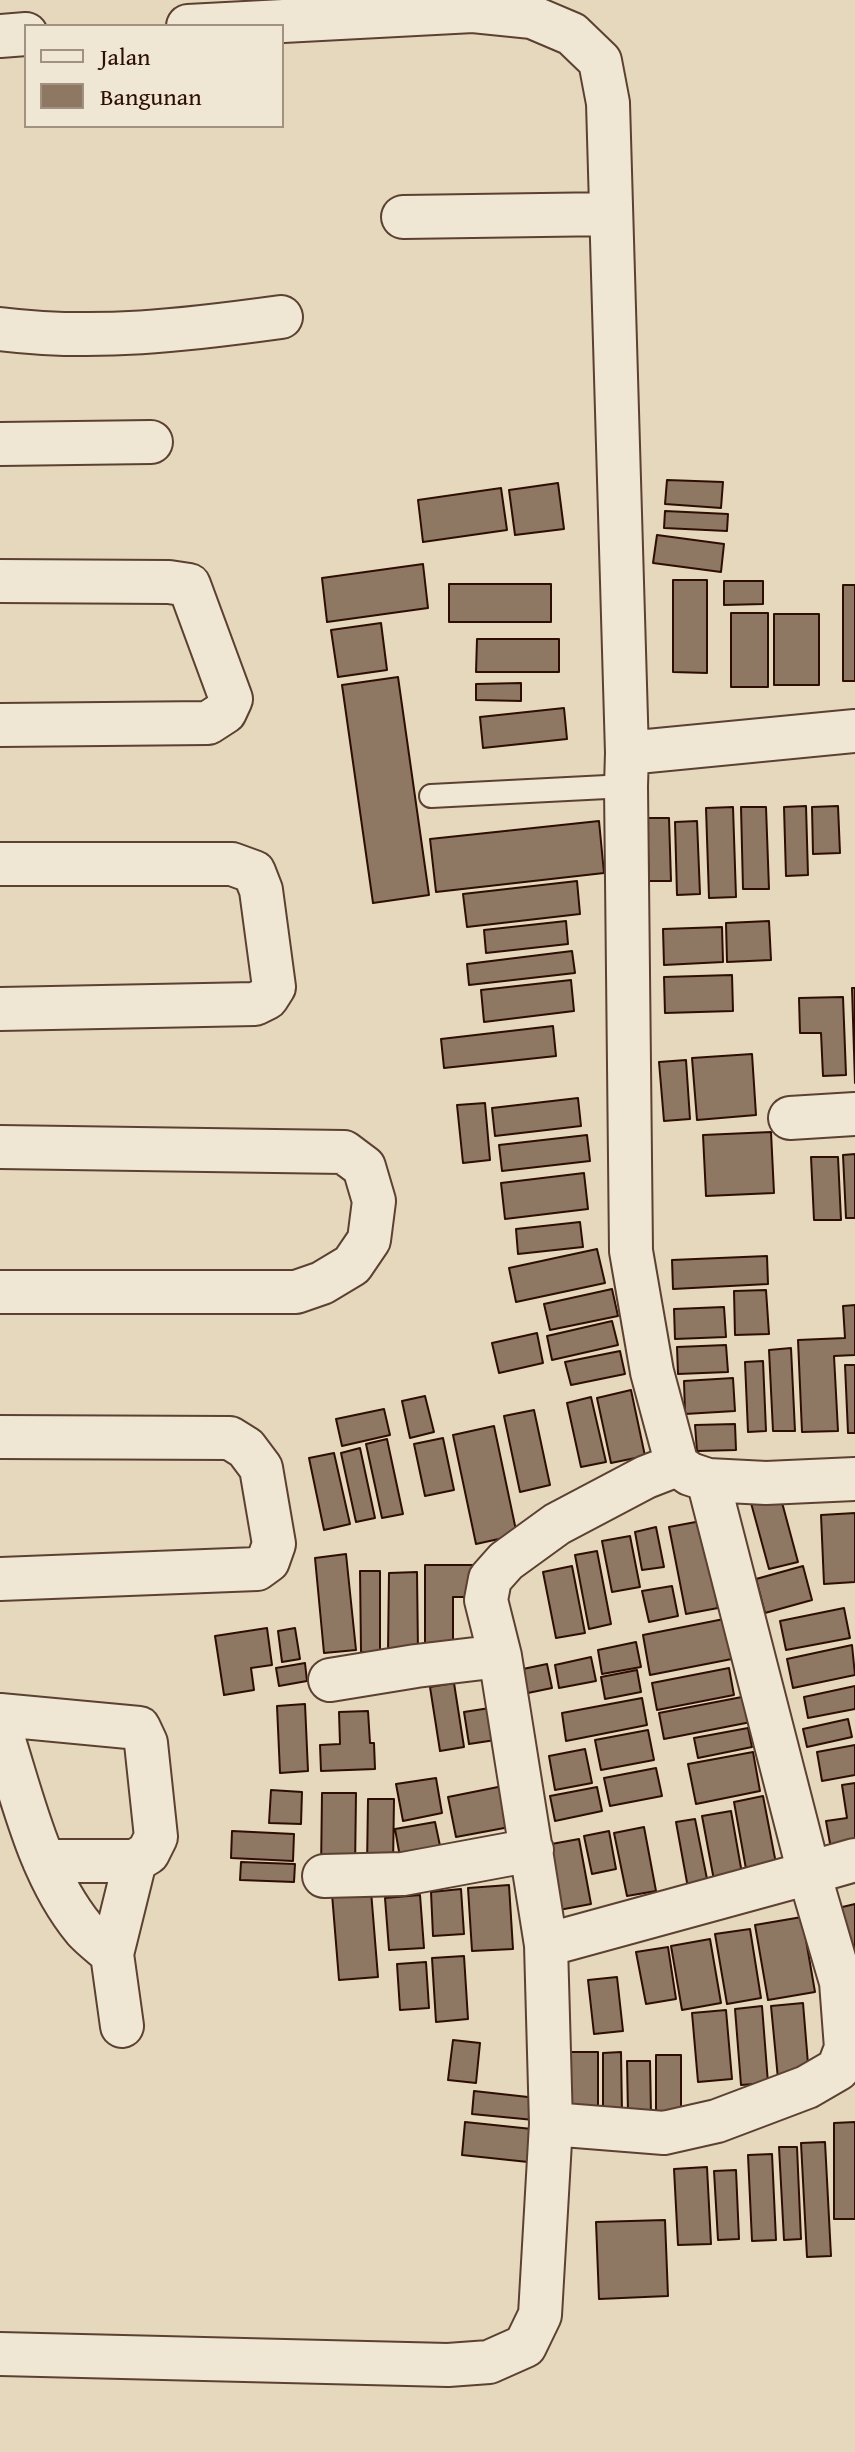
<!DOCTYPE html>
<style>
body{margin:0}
#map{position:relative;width:855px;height:2452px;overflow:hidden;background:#e6d8bc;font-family:"Gentium Book Plus",serif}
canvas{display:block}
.legend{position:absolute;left:24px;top:24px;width:260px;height:104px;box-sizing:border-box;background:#efe6d3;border:2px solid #a29080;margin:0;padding:10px 14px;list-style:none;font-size:24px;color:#2e0e03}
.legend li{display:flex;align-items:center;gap:16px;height:40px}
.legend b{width:40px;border:2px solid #a29080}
</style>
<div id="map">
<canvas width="855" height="2452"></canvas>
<ul class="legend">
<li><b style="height:10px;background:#efe6d3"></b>Jalan</li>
<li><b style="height:22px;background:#8e7763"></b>Bangunan</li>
</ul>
</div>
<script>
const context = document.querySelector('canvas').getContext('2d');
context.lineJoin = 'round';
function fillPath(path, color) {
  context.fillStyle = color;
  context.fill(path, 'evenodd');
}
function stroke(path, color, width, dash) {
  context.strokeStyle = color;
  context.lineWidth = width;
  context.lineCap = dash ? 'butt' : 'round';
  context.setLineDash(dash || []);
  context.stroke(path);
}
const building = new Path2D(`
 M667,480l56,2 -2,26 -56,-4z
 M558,483l6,46 -49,6 -6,-45z
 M501,488l6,42 -84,12 -5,-42z
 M665,511l63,3 -1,17 -63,-3z
 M657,535l67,9 -3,28 -68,-9z
 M423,564l5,44 -101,14 -5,-44z
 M673,580h34v93l-34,-1z
 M724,581h39v23l-39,1z
 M449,584h102v38h-102z
 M843,585h12v96h-12z
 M731,613h37v74h-37z
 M774,614h45v71h-45z
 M381,623l6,47 -49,7 -7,-47z
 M477,639h82v33h-83z
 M398,677l31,218 -56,8 -31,-218z
 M521,683v18l-45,-1v-16z
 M564,708l3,31 -84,9 -3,-31z
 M806,806l2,69 -22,1 -2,-69z
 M838,806l2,47 -27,1 -1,-47z
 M733,807l3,90 -27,1 -3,-90z
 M741,807h25l3,82h-26z
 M647,818h22l2,63h-22z
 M599,821l5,52 -168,19 -6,-53z
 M697,821l3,73 -23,1 -2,-73z
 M577,881l3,33 -113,13 -4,-33z
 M566,921l2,23 -82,9 -2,-23z
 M769,921l2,39 -44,2 -1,-39z
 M722,927l1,35 -59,3 -1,-36z
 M572,951l3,22 -106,12 -2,-21z
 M732,975l1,36 -68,2 -1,-36z
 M571,980l3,31 -90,11 -3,-32z
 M852,988h3v95z
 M843,997l3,78 -23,1 -2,-43h-21l-1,-35z
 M553,1026l3,30 -112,12 -3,-29z
 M752,1054l4,61 -59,5 -5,-62z
 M686,1060l4,59 -26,2 -5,-59z
 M578,1098l3,28 -86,10 -3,-28z
 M485,1103l5,57 -27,3 -6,-58z
 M771,1132l3,61 -68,3 -3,-61z
 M587,1135l3,26 -88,10 -3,-26z
 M855,1154v64h-9l-3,-63z
 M811,1157h27l3,63h-27z
 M584,1173l4,36 -83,10 -4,-36z
 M580,1222l3,25 -65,7 -2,-25z
 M597,1249l8,34 -89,19 -7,-34z
 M767,1256l1,28 -95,5 -1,-29z
 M612,1289l6,27 -68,14 -6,-26z
 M766,1290l3,44 -34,1 -1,-44z
 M855,1305v50l-21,1 4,75 -36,1 -4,-92 47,-2 -2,-32z
 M724,1307l2,30 -51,2 -1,-30z
 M612,1321l6,24 -66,15 -5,-24z
 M537,1333l6,30 -44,10 -7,-30z
 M726,1345l2,27 -50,2 -1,-27z
 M791,1348l4,83h-22l-4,-81z
 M620,1351l5,23 -54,11 -6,-23z
 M763,1361l3,70 -18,1 -3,-70z
 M845,1365h10v68h-7z
 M733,1378l2,33 -50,3 -1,-33z
 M631,1390l14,66 -34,7 -14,-65z
 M425,1396l9,36 -24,6 -8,-37z
 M591,1397l15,65 -25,5 -14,-64z
 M384,1409l6,26 -48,11 -6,-27z
 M534,1410l16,75 -30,7 -16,-76z
 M735,1424l1,26 -39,1 -2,-26z
 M494,1426l23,109 -41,9 -23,-109z
 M443,1438l11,52 -29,6 -11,-52z
 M387,1439l16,75 -21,4 -16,-74z
 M360,1448l15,70 -19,4 -15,-69z
 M334,1453l16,71 -26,6 -15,-72z
 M780,1495l18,67 -29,7 -18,-66z
 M855,1513v69l-31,2 -3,-69z
 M701,1521l17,87 -32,6 -17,-87z
 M656,1527l8,40 -22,3 -7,-38z
 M630,1536l10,51 -28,5 -10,-51z
 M597,1551l14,73 -22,5 -14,-74z
 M346,1554l10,96 -32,3 -9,-95z
 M425,1565h52v32h-24v57h-28z
 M572,1566l13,67 -29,5 -13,-66z
 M803,1566l9,34 -47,13 -9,-34z
 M360,1571h20v81h-19z
 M417,1572l1,80h-30l1,-79z
 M672,1586l6,30 -29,6 -7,-31z
 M844,1608l6,30 -64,12 -6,-29z
 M729,1618l8,40 -87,17 -7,-40z
 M267,1628l5,37 -21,3 3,22 -30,5 -9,-59z
 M295,1628l5,31 -18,3 -4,-31z
 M636,1642l5,25 -39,7 -4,-24z
 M852,1645l3,30 -62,13 -6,-29z
 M591,1657l5,24 -37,7 -4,-23z
 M305,1663l2,18 -28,5 -3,-18z
 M547,1664l5,24 -29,6 -5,-24z
 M729,1668l5,27 -77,15 -5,-27z
 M637,1670l4,22 -36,7 -4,-22z
 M454,1683l10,64 -24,4 -10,-64z
 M855,1686v23l-47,9 -4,-21z
 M747,1696l4,26 -87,17 -5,-26z
 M642,1698l5,27 -81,16 -4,-28z
 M305,1704l3,67 -28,2 -3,-67z
 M496,1707l6,32 -33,5 -5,-32z
 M368,1711l2,32h4l1,26 -54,2 -1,-26 20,-1 -1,-32z
 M848,1719l4,18 -45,10 -4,-18z
 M748,1728l4,19 -54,11 -4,-20z
 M648,1730l6,30 -53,10 -6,-30z
 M855,1745v30l-33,6 -5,-29z
 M585,1749l7,34 -37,7 -6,-34z
 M753,1752l7,39 -64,13 -8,-40z
 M656,1768l6,28 -52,10 -6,-28z
 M436,1778l6,35 -39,8 -7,-37z
 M855,1783v61l-24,5 -5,-28 21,-3 -5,-33z
 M508,1785l7,41 -59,11 -8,-40z
 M597,1787l5,24 -47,10 -5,-25z
 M271,1790l31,2 -1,32 -32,-1z
 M322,1793h34l-1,78h-34z
 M763,1796l15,78 -30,6 -14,-78z
 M368,1799h26l-1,68h-26z
 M731,1811l13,74 -28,6 -14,-75z
 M695,1819l13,65 -20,4 -12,-66z
 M435,1822l8,38 -41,8 -7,-39z
 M644,1827l12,64 -29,5 -13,-63z
 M232,1831l62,3 -1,27 -62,-3z
 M609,1831l7,38 -24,5 -8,-38z
 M579,1839l12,65 -32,6 -13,-65z
 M241,1862l54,2 -1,18 -54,-2z
 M509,1885l4,64 -41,2 -4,-63z
 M461,1889l3,45 -31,2 -2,-44z
 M371,1891l7,86 -39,3 -7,-86z
 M420,1895l4,53 -35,2 -4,-52z
 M855,1904v63l-21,-58z
 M802,1917l13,75 -47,8 -13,-75z
 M750,1929l11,69 -34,6 -12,-70z
 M710,1939l11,64 -39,7 -11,-64z
 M668,1947l8,52 -30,5 -10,-52z
 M464,1956l4,63 -32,3 -4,-64z
 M426,1962l3,46 -29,2 -3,-46z
 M617,1977l6,54 -29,3 -6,-54z
 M803,2003l6,73 -31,3 -7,-73z
 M762,2006l6,77 -27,2 -6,-76z
 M726,2010l6,69 -34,3 -6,-69z
 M453,2040l27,3 -4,40 -28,-3z
 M571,2052h27v61h-27z
 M621,2052l1,61h-19v-60z
 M656,2055h25v59h-25z
 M627,2061h23l1,53h-23z
 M474,2091l63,7 -3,22 -62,-6z
 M465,2122l67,7 -4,33 -66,-7z
 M855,2122v97h-21v-96z
 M825,2142l6,114 -24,1 -6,-114z
 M779,2147h18l4,92 -17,1z
 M772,2154l4,86 -24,1 -4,-86z
 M707,2167l4,77 -33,1 -4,-76z
 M736,2170l3,69 -21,1 -4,-69z
 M665,2220l3,76 -69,3 -3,-77z`);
const lane = new Path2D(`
 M431,796l195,-10`);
const street = new Path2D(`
 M188,26l285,-15 59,6 40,17 28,27 8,42 19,650 -1,33 5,465 21,121 25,93 13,9 18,6 58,3 89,-4
 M0,36l26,-2
 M403,217l208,-3
 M0,329c96,12 186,1 281,-12
 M0,444l151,-2
 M0,581l169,1 20,3 42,114 -6,13 -17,11 -208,2
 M627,753l228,-22
 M0,864h232l22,8 7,18 13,97 -7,11 -12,6 -255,5
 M790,1118l65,-4
 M0,1147l344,5 20,15 10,34 -5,39 -17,25 -30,18 -26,9h-296
 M0,1437l230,1 16,10 15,20 13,76 -6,17 -11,8 -257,10
 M330,1680l86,-14 84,-10
 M0,1715l139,13 7,15 10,94 -8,16 -13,8h-91
 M0,1728c22,67 38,145 84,201 8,9 19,17 28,25
 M324,1876l79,-2 129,-24
 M546,1945l263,-72 -101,-393
 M122,2026l-10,-72 23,-93
 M551,2124l113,9 53,-12 90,-34 31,-18 8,-21 -5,-66 -32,-109 46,-13
 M0,2354l448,11 41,-3 36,-16 15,-31 11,-191 -5,-179 -46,-289 -14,-56 4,-21 16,-18 51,-37 89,-47 31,-12`);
fillPath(building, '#8e7763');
stroke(building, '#2e0e03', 2);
stroke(lane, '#5c4031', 26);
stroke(street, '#5c4031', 46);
stroke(lane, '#efe6d3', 22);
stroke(street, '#efe6d3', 42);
</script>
